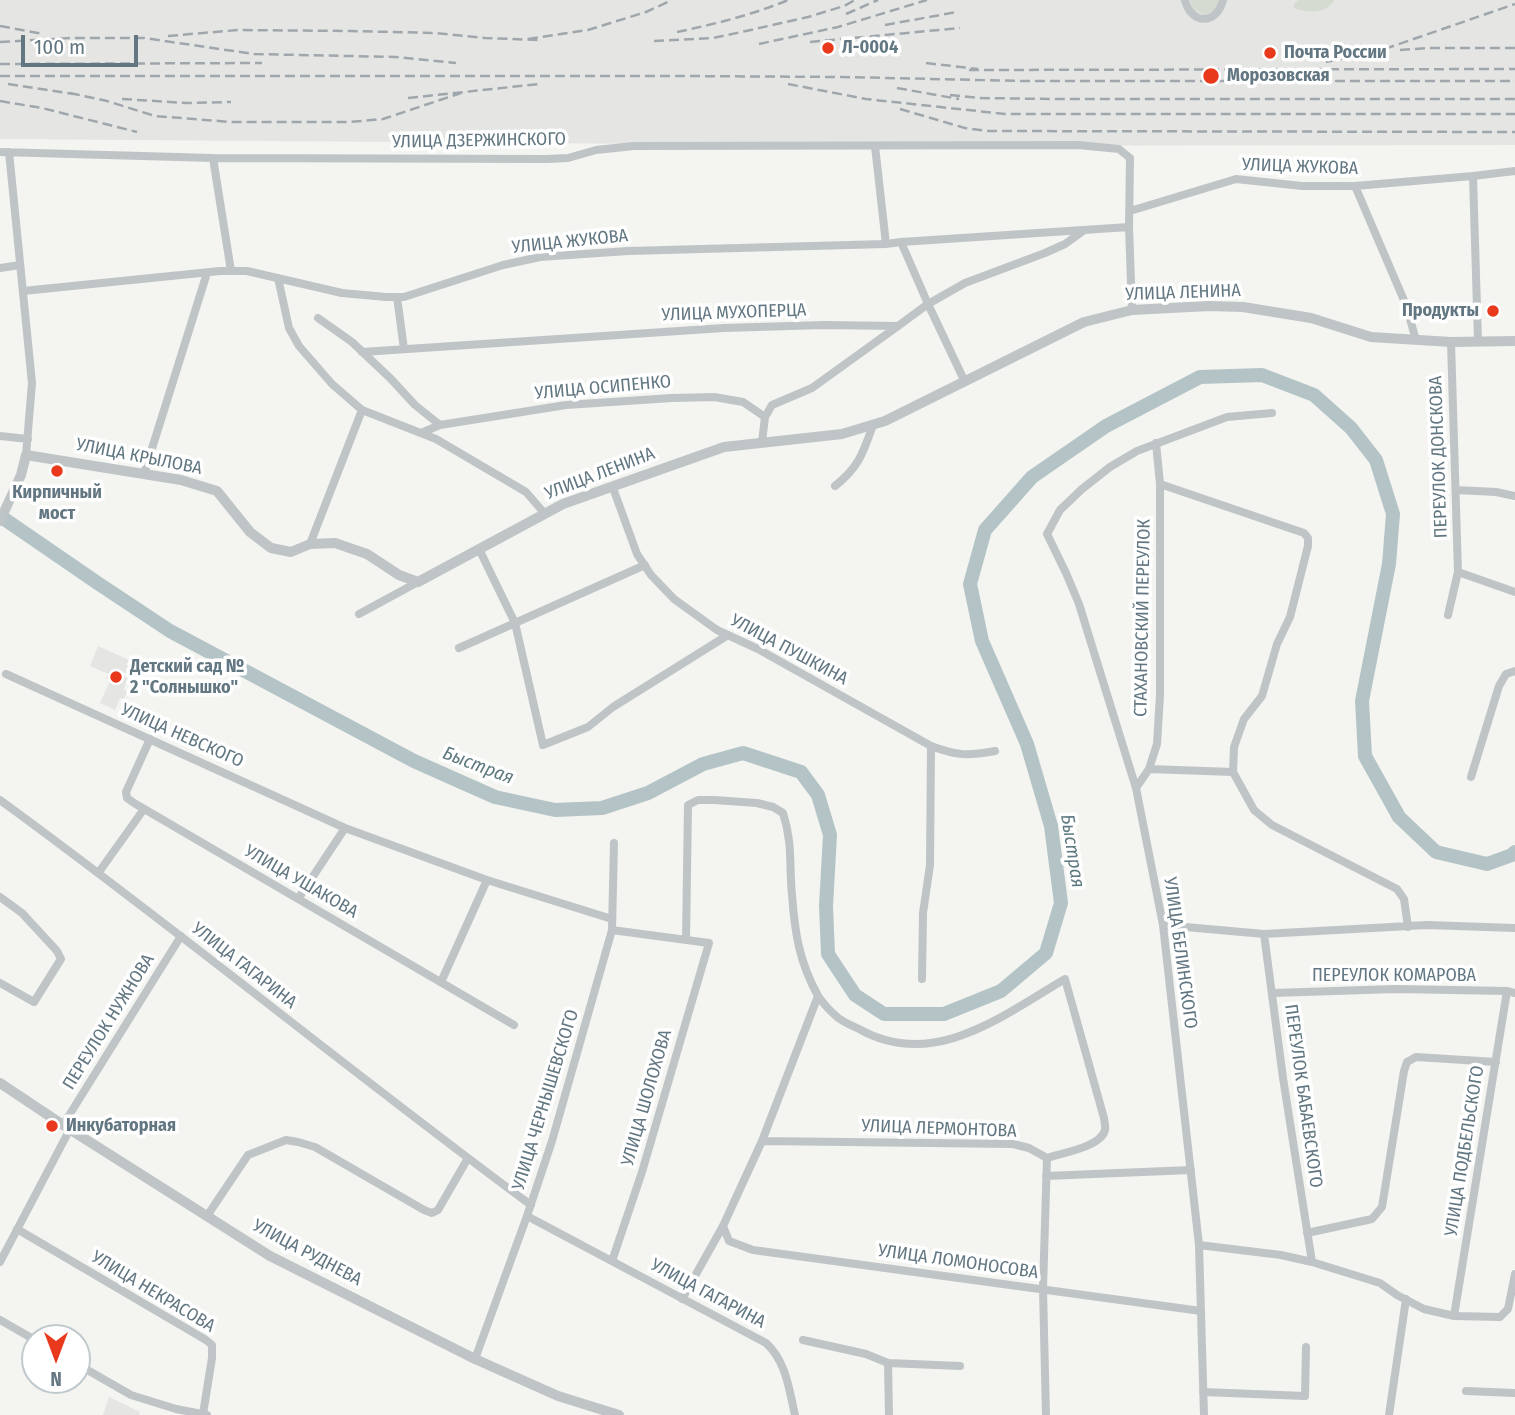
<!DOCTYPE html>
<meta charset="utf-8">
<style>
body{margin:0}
#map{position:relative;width:1515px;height:1415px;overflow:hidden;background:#f4f4f0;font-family:"Fira Sans Condensed",sans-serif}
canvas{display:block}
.north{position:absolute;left:21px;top:1324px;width:70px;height:70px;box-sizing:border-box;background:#fff;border:2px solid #c0c9cd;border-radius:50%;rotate:180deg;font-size:19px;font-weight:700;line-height:28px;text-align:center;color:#627782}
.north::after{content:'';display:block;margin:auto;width:24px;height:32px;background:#e9391c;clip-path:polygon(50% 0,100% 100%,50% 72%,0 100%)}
.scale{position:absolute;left:21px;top:35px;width:117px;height:32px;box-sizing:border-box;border:4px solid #627782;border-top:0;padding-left:9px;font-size:21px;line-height:24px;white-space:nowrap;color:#627782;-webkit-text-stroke:5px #fff;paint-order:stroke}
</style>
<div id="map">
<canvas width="1515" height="1415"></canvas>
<div class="north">N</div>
<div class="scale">100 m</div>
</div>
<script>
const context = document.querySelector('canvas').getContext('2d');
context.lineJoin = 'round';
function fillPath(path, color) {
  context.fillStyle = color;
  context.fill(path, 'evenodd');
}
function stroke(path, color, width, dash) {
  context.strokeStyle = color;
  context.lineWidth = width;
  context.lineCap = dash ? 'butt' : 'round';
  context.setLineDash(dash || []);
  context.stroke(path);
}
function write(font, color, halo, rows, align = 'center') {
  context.font = font + ' "Fira Sans Condensed",sans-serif';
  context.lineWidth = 7;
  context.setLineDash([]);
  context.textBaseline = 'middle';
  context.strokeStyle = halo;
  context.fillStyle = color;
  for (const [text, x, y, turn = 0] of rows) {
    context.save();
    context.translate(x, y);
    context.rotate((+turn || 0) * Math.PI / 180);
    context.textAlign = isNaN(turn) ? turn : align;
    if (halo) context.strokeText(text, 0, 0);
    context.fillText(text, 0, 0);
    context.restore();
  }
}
const built = new Path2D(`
 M0,0h1515v145l-597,1 -918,-7z
 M98,646l31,14 -3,5 3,2 -3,6 -3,-2 -2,4 7,3 -4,11 3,2 -3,8 -4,-1 -5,12 -15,-7 10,-22 -4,-3 2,-4 -18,-8z
 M109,1397l31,15 -1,3h-36z`);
const green = new Path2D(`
 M1190,0h29l-4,10 -10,5 -11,-5z
 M1299,0h35c-6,14 -27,13 -40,8v-4z`);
const river = new Path2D(`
 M0,516l99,68 71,47 244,130 81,36 60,13 47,-2 46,-15 55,-29 40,-11 58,19 17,23 12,40 -4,71 2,48 27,41 29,19h60l57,-23 45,-38 15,-50 -10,-77 -24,-82 -45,-103 -12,-57 15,-54 47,-53 74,-51 94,-49 62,-2 52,20 37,33 25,32 17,54 -4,50 -27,137 3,55 34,61 37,35 51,12 25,-9 3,-3`);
const minor = new Path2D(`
 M1185,0c6,25 32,25 38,0
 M875,146l11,98
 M0,152l213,6 334,1 21,-1 28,-8 38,-4 444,-1 41,4 11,9 -1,69 3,83
 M9,152l23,231 -6,72
 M213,158l18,113
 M1473,176l5,165
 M1355,186l51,119 10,35
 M1130,211l106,-32 66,7h53l118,-10 42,-5
 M901,242l27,62 37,78
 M0,268l20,-3
 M278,278l11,50 10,18 33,38 30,26 74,29 90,53 19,22
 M23,291l197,-20h27l95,22 44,4h18l99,-32 37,-8 88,-6 258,-7 15,-2 228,-15
 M397,297l7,52
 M318,318l34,24 38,36 25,27 25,20
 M362,352l362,-24 100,-3 74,1 30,-22 37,-21 80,-30 20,-9 18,-13
 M421,433l19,-8 126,-20 106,-7 42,-1 29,5 22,15
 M0,436l28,3
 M762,442l3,-25 7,-12 40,-17 86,-62
 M144,474l63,-201
 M1160,484l144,49 4,5v8l-18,71 -13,27 -15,52 -18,23 -10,28 -1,25 21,38 18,15 125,64 7,10 4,28
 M835,486c24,-19 28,-33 38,-61
 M613,488l24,66 14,21 23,24 43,31 41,19 173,97c27,10 36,10 64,5
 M1456,490l40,2 19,4
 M310,544l52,-134
 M479,549l36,74 28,122 45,-18 25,-20 115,-72
 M1458,572l57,20
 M359,614l59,-32
 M1448,615l10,-43 -7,-230
 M459,648l186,-83
 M6,674l339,154 142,52 125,39
 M150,739l-24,53 1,6 7,5 380,222
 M1149,769l84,3
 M1471,777l28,-91 7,-12 9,-3
 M1136,788l13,-19 8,-25 3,-49v-211l-4,-41
 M0,800c180,131 352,273 531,405
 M99,872l45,-63
 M0,897l22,16 35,38 4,8 -27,43 -34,-19
 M298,899l47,-71
 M1163,925l101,9 163,-9 88,3
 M612,930l97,13 -67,229 -30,89
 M1264,934l19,144 29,184
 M922,979l1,-66 7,-48 1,-119
 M441,982l46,-102
 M1273,993l123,-4 111,2 8,2
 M63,1125l118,-189
 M762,1141l251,3 16,4 18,10c15,-5 54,-11 58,-28 1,-4 -1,-8 -1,-12l-39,-139c-63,37 -132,92 -206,50 -8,-4 -17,-7 -23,-13 -7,-6 -13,-13 -18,-20
 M1046,1176l145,-6
 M207,1216l41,-61 38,-15 12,2 17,5 109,63 8,3 6,-3 30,-52
 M527,1216l239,127c20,18 23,46 29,72
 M723,1226l6,15 24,9 448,61
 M17,1229l189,111 6,5v13l-9,56
 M1307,1233l65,-14 10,-12 22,-136 3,-9 9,-5 80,5
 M1199,1245l82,10 31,7 68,21 17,12 27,14 30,7 46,1 8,-8 7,-35
 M0,1262l70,-133
 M682,1299l41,-73 39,-85 56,-145c-19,-35 -23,-62 -26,-101 -3,-30 1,-51 -9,-82l-10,-6 -16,-4 -43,-3h-16l-10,5 -2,135
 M1454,1316l53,-325
 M0,1320l35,20
 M803,1340l63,14 22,9 72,3
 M475,1359l52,-143 25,-75 60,-211 2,-87
 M888,1363l1,52
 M77,1364l54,31 45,14 31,6
 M1466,1391l49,2
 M1203,1392l102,4 1,-49
 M1046,1415l-3,-126 4,-131
 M1204,1415l-5,-170 -36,-320 -27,-137 -57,-184 -13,-31 -19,-39 13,-24 22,-21 28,-22 27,-16 90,-34 45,-4
 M1389,1415l17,-116`);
const tertiary = new Path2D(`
 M0,521l21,-46 5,-20 155,25 36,11 33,41 21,16 20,4 19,-8 25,-1 32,11 32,21 19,7 145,-78 161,-57 118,-13 43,-13 199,-99 48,-12 77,-4 34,1 68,11 60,19 80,5 64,-1
 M0,1083l63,42 207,131 205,103 83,37 61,19`);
const rail = new Path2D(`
 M846,14l32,-14
 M885,25l72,-13
 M0,26l43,8
 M677,32c38,-8 75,-17 111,-32
 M168,36l70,-6 113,1 84,2 50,5 53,2
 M528,39l60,-9 58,-18 26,-12
 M654,41l59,-3 33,-7 62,-14 36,-11 11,-6
 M0,42l71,-4h73l110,16 141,3 61,6
 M810,42l150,-14
 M759,44l79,-17 89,-27
 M1400,50l27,-2h88
 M1326,62l50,-10 139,-48
 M926,63l52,6
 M0,64l262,-1
 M969,70l546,-1
 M0,76h680l162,1 183,4h490
 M8,84l72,11
 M788,84l78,15 139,15h510
 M897,88l62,11
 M70,93l37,8 48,15 76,6h119l33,-3 78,-26
 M950,95l29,3 72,1h464
 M408,98l131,-14
 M122,99l65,4 44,-1
 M0,101l42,7 95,24
 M900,109l65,19 22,3 528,1`);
const markers = [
 [828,48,7,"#e9391c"],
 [1270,53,7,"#e9391c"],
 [1211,76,9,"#e9391c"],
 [1493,311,7,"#e9391c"],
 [57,471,7,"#e9391c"],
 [116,677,7,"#e9391c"],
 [52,1126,7,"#e9391c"]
];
const poiNames = [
 ["Л-0004",842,48],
 ["Почта России",1284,53],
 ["Морозовская",1227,76],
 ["Продукты",1479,311,"right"],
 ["Кирпичный",57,493,"center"],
 ["мост",57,514,"center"],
 ["Детский сад №",130,667],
 ["2 \"Солнышко\"",130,688],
 ["Инкубаторная",66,1126]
];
const streetNames = [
 ["УЛИЦА ДЗЕРЖИНСКОГО",479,141,-1],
 ["УЛИЦА ЖУКОВА",1300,167,2],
 ["УЛИЦА ЖУКОВА",570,242,-6],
 ["УЛИЦА ЛЕНИНА",1183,293,-2],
 ["УЛИЦА МУХОПЕРЦА",734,313,-2],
 ["УЛИЦА ОСИПЕНКО",603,388,-5],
 ["УЛИЦА КРЫЛОВА",139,457,11],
 ["ПЕРЕУЛОК ДОНСКОВА",1439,457,-92],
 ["УЛИЦА ЛЕНИНА",600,474,-21],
 ["СТАХАНОВСКИЙ ПЕРЕУЛОК",1143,618,-89],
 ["УЛИЦА ПУШКИНА",789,650,28],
 ["УЛИЦА НЕВСКОГО",182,736,24],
 ["УЛИЦА УШАКОВА",301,882,30],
 ["УЛИЦА БЕЛИНСКОГО",1180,953,82],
 ["УЛИЦА ГАГАРИНА",244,966,38],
 ["ПЕРЕУЛОК КОМАРОВА",1394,976],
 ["ПЕРЕУЛОК НУЖНОВА",109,1022,-58],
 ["ПЕРЕУЛОК БАБАЕВСКОГО",1303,1096,82],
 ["УЛИЦА ШОЛОХОВА",647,1098,-74],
 ["УЛИЦА ЧЕРНЫШЕВСКОГО",546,1100,-73],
 ["УЛИЦА ЛЕРМОНТОВА",939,1129,2],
 ["УЛИЦА ПОДБЕЛЬСКОГО",1465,1151,-81],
 ["УЛИЦА РУДНЕВА",307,1253,28],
 ["УЛИЦА ЛОМОНОСОВА",958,1262,8],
 ["УЛИЦА НЕКРАСОВА",153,1292,31],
 ["УЛИЦА ГАГАРИНА",708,1294,28]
];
const waterNames = [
 ["Быстрая",478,766,21],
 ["Быстрая",1072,851,81]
];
fillPath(built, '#e5e6e4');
fillPath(green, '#d6dbd1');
stroke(river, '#b4c4c6', 14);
stroke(minor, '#bfc4c6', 8);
stroke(tertiary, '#bfc4c6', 10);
stroke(rail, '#9fa7ac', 2.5, [10, 5]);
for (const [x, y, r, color] of markers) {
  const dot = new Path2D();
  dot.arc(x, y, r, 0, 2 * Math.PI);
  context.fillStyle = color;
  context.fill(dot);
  stroke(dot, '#fff', 2.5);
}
write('bold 18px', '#627782', '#fff', poiNames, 'left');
write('18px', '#627782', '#fff', streetNames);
write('italic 19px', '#5e7a80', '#fff', waterNames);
</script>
